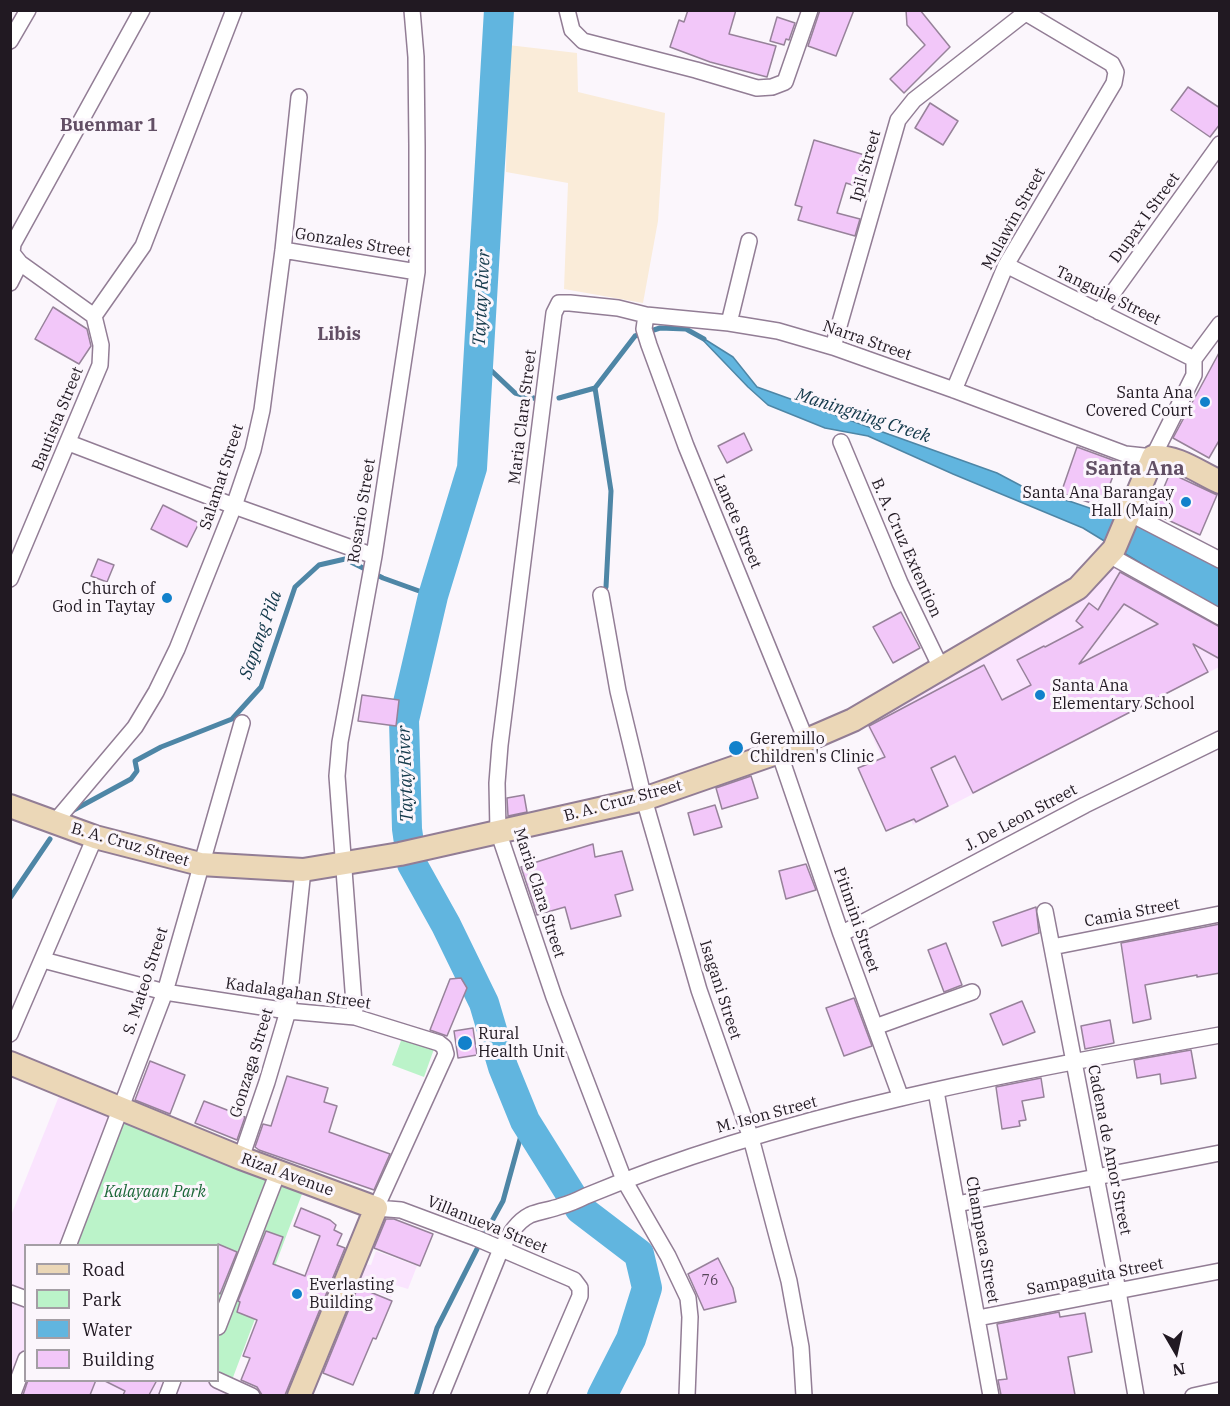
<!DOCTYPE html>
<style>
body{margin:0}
#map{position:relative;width:1230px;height:1406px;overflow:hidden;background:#fbf6fc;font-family:"IBM Plex Serif",serif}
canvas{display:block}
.frame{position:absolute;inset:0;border:12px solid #211922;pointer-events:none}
.legend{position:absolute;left:24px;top:1244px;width:195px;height:138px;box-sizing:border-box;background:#fbf6fc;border:2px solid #a49ea5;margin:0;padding:8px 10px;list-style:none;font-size:18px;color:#211922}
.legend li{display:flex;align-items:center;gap:12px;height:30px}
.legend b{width:30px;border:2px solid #a49ea5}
.north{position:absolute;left:1146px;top:1322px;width:60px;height:60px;-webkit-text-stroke:4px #fbf6fc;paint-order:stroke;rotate:171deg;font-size:16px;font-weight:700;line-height:24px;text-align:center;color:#211922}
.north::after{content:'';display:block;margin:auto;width:21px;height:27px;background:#211922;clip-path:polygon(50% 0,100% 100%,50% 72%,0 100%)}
</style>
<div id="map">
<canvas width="1230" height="1406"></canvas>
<div class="frame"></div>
<ul class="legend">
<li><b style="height:8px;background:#ebd7b7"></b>Road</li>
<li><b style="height:16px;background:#bbf3c9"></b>Park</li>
<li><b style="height:16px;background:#61b5df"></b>Water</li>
<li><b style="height:16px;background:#f2c7f9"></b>Building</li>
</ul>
<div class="north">N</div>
</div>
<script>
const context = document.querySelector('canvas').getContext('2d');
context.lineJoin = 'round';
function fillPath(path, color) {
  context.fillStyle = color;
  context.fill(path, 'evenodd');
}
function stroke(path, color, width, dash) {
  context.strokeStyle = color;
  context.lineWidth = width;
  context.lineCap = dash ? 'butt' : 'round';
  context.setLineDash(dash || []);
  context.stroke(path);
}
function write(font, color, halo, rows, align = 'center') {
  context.font = font + ' "IBM Plex Serif",serif';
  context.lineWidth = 6;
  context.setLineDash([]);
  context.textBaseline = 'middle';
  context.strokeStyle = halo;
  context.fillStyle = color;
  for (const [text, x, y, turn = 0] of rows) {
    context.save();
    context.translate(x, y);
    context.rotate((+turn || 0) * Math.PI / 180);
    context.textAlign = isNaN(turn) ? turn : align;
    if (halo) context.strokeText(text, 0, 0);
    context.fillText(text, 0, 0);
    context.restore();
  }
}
const built = new Path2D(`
 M1115,563l104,60v44l-306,158 -47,-102z
 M59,1096l64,25 -32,124 -65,1v134l210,2 -6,13h-219l-1,-177z
 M376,1251l41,15 -9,23 -13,-4 -4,13 -34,-13 8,-21 6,1z`);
const industrial = new Path2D(`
 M508,45l69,8 1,39 87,21 -7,108 -15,82 -79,-14 4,-106 -62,-11z`);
const green = new Path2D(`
 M402,1038l32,11 -10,28 -32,-12z
 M123,1121l179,73 -70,186 -14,-6v-128h-141z`);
const water = new Path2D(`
 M698,335l35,22 24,30 240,86 34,18 41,11 70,24 77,40v45l-136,-83 -130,-54 -85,-38 -43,-8 -57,-23 -20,-18z`);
const stream = new Path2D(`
 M479,359l36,34 22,6
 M595,388l16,103 -5,96
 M559,398l36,-10 40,-52 25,-8 26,1 18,10
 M72,811l59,-32 6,-8 -2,-10 26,-14 71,-28 29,-32 34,-100 24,-22 26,-6 38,19 50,18
 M10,898l40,-59
 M486,1232l17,-31 22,-80
 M416,1396l21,-68 40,-79`);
const river = new Path2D(`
 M499,10l-27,458 -39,128 -29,124 3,109 5,35 34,61 38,78 19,64 22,54 55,88 59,45 8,34 -16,51 -29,57`);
const building = new Path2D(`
 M688,10h48l-7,24 47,12 -9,31 -57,-15 -40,-15 9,-27 5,2z
 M820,10h34l-18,46 -28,-10z
 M906,10h14l30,37 -46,46 -14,-14 35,-34 -18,-20z
 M777,17l18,6 -6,17 -3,-1 -2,6 -14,-4z
 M1188,87l32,21v16l-10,13 -39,-27z
 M930,103l28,18 -15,24 -28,-17z
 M814,140l54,16 -9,31 -13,-4 -9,30 23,6 -5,17 -57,-16 4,-13 -7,-2z
 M53,307l34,22 4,17 -12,18 -44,-25z
 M1220,351v88l-11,19 -36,-20z
 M744,433l8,17 -25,13 -9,-17z
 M1077,447l41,15 -13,36 -5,-2 -3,9 -36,-12z
 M1170,473l47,22 -17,40 -47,-22z
 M163,505l36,18 -12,24 -36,-18z
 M98,559l16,6 -7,17 -16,-6z
 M1120,572l100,55v32l-27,-15 15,28 -235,121 -18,-37 -24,12 17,38 -32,16 -2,-3 -28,12 -28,-63 27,-11 -16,-31 115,-61 18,35 29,-15 -14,-25 27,-14 1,1 38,-20 -7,-6 13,-18 9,7zM1124,604l34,20 -79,40z
 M901,612l19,36 -27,15 -20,-36z
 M362,695l37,5 -3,26 -38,-5z
 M751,776l7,22 -36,11 -6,-21z
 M524,795l3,17 -19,4 -1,-18z
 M715,805l7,22 -28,8 -6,-22z
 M593,844l2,13 27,-6 11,39 -18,5 6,21 -50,13 -6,-22 -28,8 -16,-48z
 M806,864l10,26 -30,9 -7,-28z
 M1036,907l3,26 -37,13 -9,-24z
 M1220,924v49l-23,4v-2l-52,10 6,34 -18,4 -12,-80z
 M946,943l16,42 -18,7 -16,-42z
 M461,978l6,10 -20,48 -17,-6 20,-51z
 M854,998l18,48 -28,10 -18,-48z
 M1022,1001l13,31 -32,13 -13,-31z
 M1110,1020l4,23 -29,6 -4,-23z
 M473,1028l4,27 -19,3 -4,-27z
 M1191,1050l5,28 -35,6 -1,-10 -23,4 -3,-18z
 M150,1061l35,14 -15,39 -35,-14z
 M287,1076l41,12 -4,14 13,4 -8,26 61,22 -16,36 -115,-40 -4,-3 8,-23 8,2z
 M1041,1078l3,19 -22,4 4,19 -7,1 1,5 -18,3 -6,-42z
 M204,1101l41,16 -8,23 -42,-17z
 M301,1208l29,12 6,5 -2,5 8,4 -5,11 8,3 -60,147h-23l-5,-8 -16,-7 9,-22 -7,-2 14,-36 -20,-8 3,-10 -2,-1 28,-70 17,6 -10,27 32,12 15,-40 -26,-10z
 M386,1219h8l39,15 -13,32 -46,-18z
 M218,1244l19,8 -17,42 -2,-2z
 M718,1258l15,30 3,14 -32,8 -16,-36z
 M358,1287l34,14 -16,38 -3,-1 -20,47 -30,-12z
 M1059,1312l1,5 25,-4 7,39 -24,5 7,38h-74l-3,-15 9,-1 -10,-55z
 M28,1380h68l-6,15h-67z
 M103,1380h54l-8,15h-26l2,-4z`);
const street = new Path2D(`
 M567,10l5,20 11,11 113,29 61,18 15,-1 13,-5 25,-72
 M10,41l18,-31
 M283,250l134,22
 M1006,265l188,94
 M10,283l10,-20
 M1099,312l121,-168
 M646,315l-2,14 5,16 37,101 120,294
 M94,316l-74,-53 -8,-10 1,-9 129,-234
 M729,323l20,-82
 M833,347l65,-227 16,-20 110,-86
 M954,390l52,-125 108,-182 2,-11 -4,-8 -91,-54
 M841,442l59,141 41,85
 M69,443l165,63 140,50
 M1129,513l91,47
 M1109,555l111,62
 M10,579l90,-214 1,-20 -7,-29 49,-70 91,-236
 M601,595l17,96 26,108 55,191 52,148 38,143 12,66 3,49
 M779,752l62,182 60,164
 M54,823l81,-96 21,-35 21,-43 57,-143 19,-56 9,-40 21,-160 16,-153
 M1045,911l73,380 18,105
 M841,934l244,-129 135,-66
 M1052,947l168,-33
 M43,960l122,32 123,19 67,6 84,26 5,4 2,7 -70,154 25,2 75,28 98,42 6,8v8l-43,100
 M355,1017l-18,-241 3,-34 34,-186 43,-284v-126l-1,-89 -4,-47
 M875,1027l97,-35
 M10,1034l85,-197
 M936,1091l55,305
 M241,1158l26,-76 21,-71 15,-141
 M957,1204l263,-51
 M68,1246l97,-254 77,-269
 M10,1293l16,6
 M978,1318l242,-47
 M218,1327l60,-155
 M217,1380l35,16
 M12,1396l14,-37
 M167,1396l6,-16
 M441,1396l60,-147c7,-12 15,-27 29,-34 9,-4 21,-5 31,-9 8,-2 17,-6 25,-10 199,-83 422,-123 634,-161
 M687,1396l3,-79 -2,-19 -20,-42 -44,-76 -70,-183 -56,-166 -1,-48 3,-38 54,-432 5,-10h11l48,5 28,7 83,8 49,8 55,16 121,43 171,64 28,3 41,-82v-16l26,-35
 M1193,1396l27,-6`);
const secondary = new Path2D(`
 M10,806l85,31 105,27 103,6 97,-16 244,-55 135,-47 74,-32 225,-132 36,-39 39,-92c25,-1 45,15 67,25
 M10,1063l231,95 135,50 -77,188`);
const markers = [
 [1205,402,6,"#1281cb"],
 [1186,502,6,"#1281cb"],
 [167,598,6,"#1281cb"],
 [1040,695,6,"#1281cb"],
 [736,748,8,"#1281cb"],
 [465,1043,8,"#1281cb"],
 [297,1294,6,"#1281cb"]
];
const numberNames = [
 ["76",710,1281]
];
const streetNames = [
 ["Ipil Street",866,166,-74],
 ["Dupax I Street",1145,218,-54],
 ["Mulawin Street",1014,219,-61],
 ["Gonzales Street",353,243,9],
 ["Tanguile Street",1108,296,26],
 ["Narra Street",867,341,19],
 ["Maria Clara Street",523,417,-83],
 ["Bautista Street",58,419,-68],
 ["Salamat Street",222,477,-72],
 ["Rosario Street",362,511,-81],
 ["Lanete Street",737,522,67],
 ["B. A. Cruz Extention",906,548,66],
 ["B. A. Cruz Street",623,801,-15],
 ["J. De Leon Street",1021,818,-28],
 ["B. A. Cruz Street",130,845,16],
 ["Maria Clara Street",539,893,72],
 ["Camia Street",1132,913,-11],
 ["Pitimini Street",856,920,71],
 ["S. Mateo Street",146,981,-72],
 ["Isagani Street",720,990,72],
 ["Kadalagahan Street",298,994,8],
 ["Gonzaga Street",252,1063,-73],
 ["M. Ison Street",767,1115,-15],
 ["Cadena de Amor Street",1109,1150,79],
 ["Rizal Avenue",287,1175,20],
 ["Villanueva Street",487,1225,22],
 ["Champaca Street",982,1240,80],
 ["Sampaguita Street",1095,1277,-11]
];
const poiNames = [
 ["Santa Ana",1193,393,"right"],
 ["Covered Court",1193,411,"right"],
 ["Santa Ana Barangay",1174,493,"right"],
 ["Hall (Main)",1174,511,"right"],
 ["Church of",155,589,"right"],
 ["God in Taytay",155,607,"right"],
 ["Santa Ana",1052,686],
 ["Elementary School",1052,704],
 ["Geremillo",750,739],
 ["Children's Clinic",750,757],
 ["Rural",478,1034],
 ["Health Unit",478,1052],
 ["Everlasting",309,1285],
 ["Building",309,1303]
];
const parkNames = [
 ["Kalayaan Park",155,1192]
];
const neighbourhoodNames = [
 ["Buenmar 1",109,126],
 ["Libis",339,335]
];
const waterNames = [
 ["Taytay River",482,298,-87],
 ["Maningning Creek",863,416,18],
 ["Sapang Pila",261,635,-70],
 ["Taytay River",406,774,-92]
];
const quarterNames = [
 ["Santa Ana",1135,469]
];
fillPath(built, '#fae4fe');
fillPath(industrial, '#faecd9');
fillPath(green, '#bbf3c9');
fillPath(water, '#61b5df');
stroke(water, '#4e86a6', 1.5);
stroke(stream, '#4e86a6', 5);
stroke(river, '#61b5df', 30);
fillPath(building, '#f2c7f9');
stroke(building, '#97829a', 1.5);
stroke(street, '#927d95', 18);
stroke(secondary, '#927d95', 26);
stroke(street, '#fff', 15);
stroke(secondary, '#ebd7b7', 22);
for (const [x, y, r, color] of markers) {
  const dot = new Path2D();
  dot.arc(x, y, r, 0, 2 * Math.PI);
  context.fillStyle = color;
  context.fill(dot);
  stroke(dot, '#fbf6fc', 2);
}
write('14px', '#554458', null, numberNames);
write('16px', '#211922', '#fbf6fc', streetNames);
write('16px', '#211922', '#fbf6fc', poiNames, 'left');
write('italic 16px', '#1b6738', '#fbf6fc', parkNames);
write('bold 18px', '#624f65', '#fbf6fc', neighbourhoodNames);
write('italic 18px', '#12384a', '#fbf6fc', waterNames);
write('bold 20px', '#624f65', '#fbf6fc', quarterNames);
</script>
